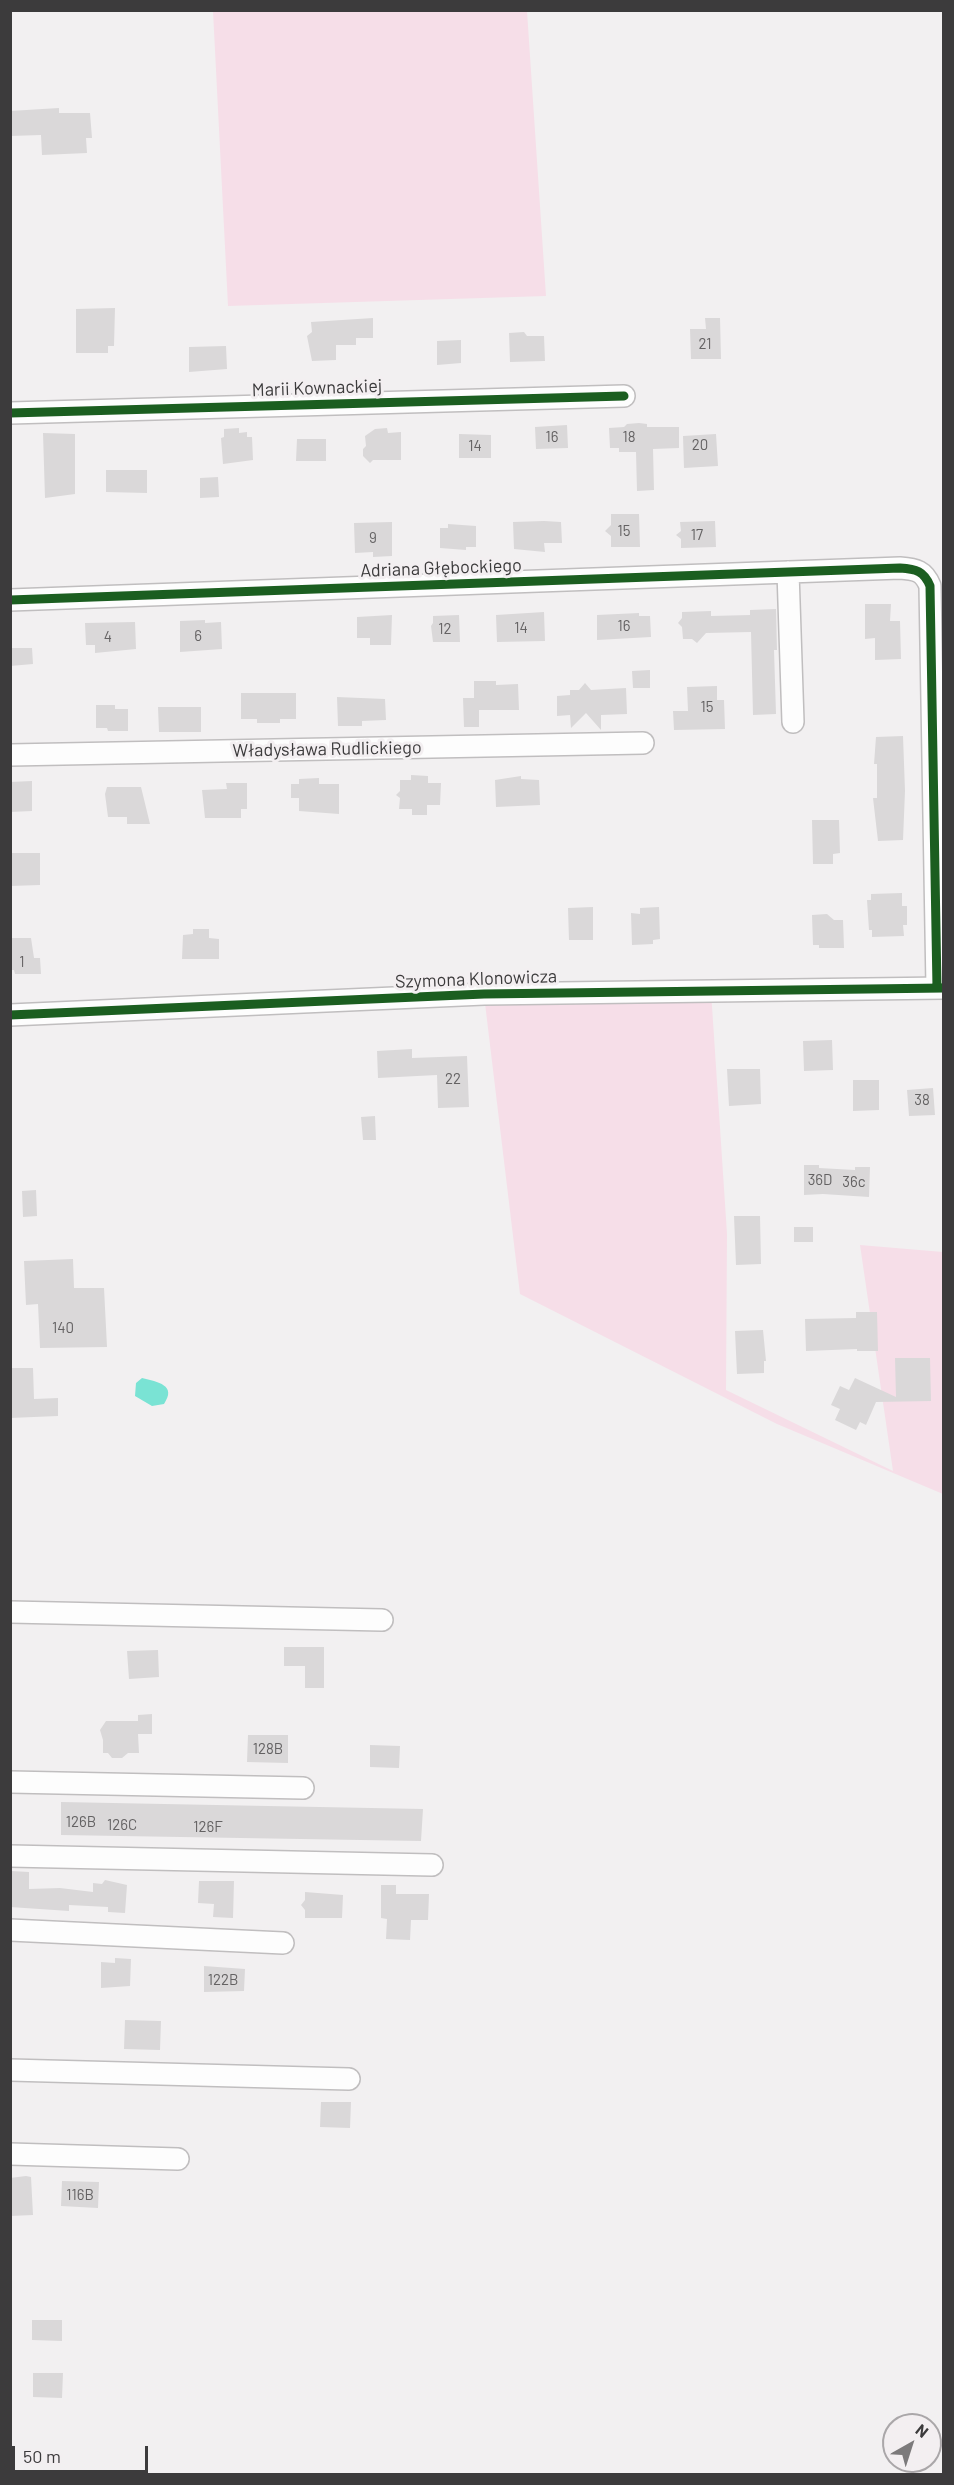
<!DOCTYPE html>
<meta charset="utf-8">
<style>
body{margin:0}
#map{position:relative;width:954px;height:2485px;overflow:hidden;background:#f2f0f1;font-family:Barlow,sans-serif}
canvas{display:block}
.frame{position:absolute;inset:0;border:12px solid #3c3b3c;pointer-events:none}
.north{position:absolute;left:882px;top:2413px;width:60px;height:60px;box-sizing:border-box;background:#f3eff1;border:2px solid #aaa7a9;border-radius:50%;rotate:39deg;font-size:16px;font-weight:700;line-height:24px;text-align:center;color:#3c3b3c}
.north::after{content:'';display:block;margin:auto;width:21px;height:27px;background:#7c7a7b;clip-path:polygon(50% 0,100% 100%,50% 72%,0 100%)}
.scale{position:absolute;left:12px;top:2446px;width:136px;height:27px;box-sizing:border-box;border:3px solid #3c3b3c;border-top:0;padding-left:8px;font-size:18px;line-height:21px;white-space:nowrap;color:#3c3b3c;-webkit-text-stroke:4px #f3eff1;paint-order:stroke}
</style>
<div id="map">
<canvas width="954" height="2485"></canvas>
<div class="frame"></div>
<div class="north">N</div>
<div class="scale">50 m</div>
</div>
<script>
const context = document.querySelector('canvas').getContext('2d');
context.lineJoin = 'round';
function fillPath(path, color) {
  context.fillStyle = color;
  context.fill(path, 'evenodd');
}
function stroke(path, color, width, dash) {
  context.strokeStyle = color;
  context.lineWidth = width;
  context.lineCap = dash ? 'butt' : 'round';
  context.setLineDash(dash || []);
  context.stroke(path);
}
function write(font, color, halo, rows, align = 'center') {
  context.font = font + ' Barlow,sans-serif';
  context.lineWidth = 6;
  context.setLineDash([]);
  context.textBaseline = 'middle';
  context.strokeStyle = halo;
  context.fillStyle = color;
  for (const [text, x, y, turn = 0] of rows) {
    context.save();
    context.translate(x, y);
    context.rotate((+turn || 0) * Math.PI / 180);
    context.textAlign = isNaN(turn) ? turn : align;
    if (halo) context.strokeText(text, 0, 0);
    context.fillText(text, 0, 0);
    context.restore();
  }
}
const green = new Path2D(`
 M213,11h314l19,285 -318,10z
 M711,991l16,243 -1,156 167,81 -33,-226 83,7v242l-166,-70 -257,-130 -36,-299z`);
const water = new Path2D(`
 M142,1378c16,4 35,7 22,26l-12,2 -17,-10 1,-13z`);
const building = new Path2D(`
 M59,108v5h31l2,25h-6l1,15 -45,2 -1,-20 -31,1v-25z
 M115,308l-1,38h-6v7h-32v-44z
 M373,318v20h-17v7h-20v15l-24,1 -5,-25 5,-4 -1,-10z
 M705,318h15l1,41h-30l-1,-30h16z
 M524,332l3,4h17l1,25 -35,1 -1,-29z
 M461,340v23l-24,2v-24z
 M226,346l1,23 -38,3v-25z
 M639,423l8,1v3h32v21l-26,1 1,41 -17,1 -1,-39h-17v-4h-9l-1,-20 15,-1 3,-3z
 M567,425l1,23 -32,1 -1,-22z
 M239,428v5l8,-1v5h5l1,23 -30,4 -2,-26 3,-1v-8z
 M387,428l1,5 13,-1v28h-28l-3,3 -7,-7v-7l3,-3 -1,-10 10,-7z
 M43,433l32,1v60l-30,4z
 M459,434l32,1v23h-32z
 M716,434l2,32 -34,2 -1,-32z
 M297,439h29v22h-30z
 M106,470h41v23l-41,-1z
 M218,477l1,20 -19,1v-20z
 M611,514h28l1,33h-29v-11l-6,-5 6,-6z
 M544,521l17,1 1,21h-18l1,9 -31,-3 -1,-27z
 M715,521l1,26 -35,1v-9l-5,-4 5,-4 -1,-9z
 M392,522v34l-19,1v-5l-18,1 -1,-30z
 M448,524l28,2v21h-10v3l-26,-2v-20h8z
 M865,604h26l-1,17h10l1,38 -26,1v-22l-10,1z
 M776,609l1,41h-3l2,64 -23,1 -2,-83 -45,1 -9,10 -5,-4h-9l-1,-12 -4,-4 4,-5v-6l29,-1v5l39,-1v-5z
 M544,612l1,29 -48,1 -1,-27z
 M639,613v3h11l1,21 -54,3v-25z
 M392,615l-1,30h-21v-7h-13v-21z
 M459,615l1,27h-27l-2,-16 2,-3v-7z
 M205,620v3l16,-1 1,27 -42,3v-31z
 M135,622l1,27 -41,4v-8h-9l-1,-22z
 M10,648h22l1,16 -23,2z
 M650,670v18h-17l-1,-17z
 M474,681h22v4l22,-1 1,26h-40v17h-15l-1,-29h11z
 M585,683l6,7 35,-2 1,26 -26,1v15l-15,-17 -15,15 -1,-13 -13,1v-20l13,-1v-5h9z
 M717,686v14h7l1,29 -51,1 -1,-19h15l-1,-24z
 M241,693h55v26h-16v4h-23v-4h-16z
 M337,697l48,2 1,21 -24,1v5h-24z
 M96,705h19v4h13v22h-20l-1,-3h-11z
 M158,707h43v25h-42z
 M903,736l2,55 -2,49 -25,1 -5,-43h4v-34h-3l2,-27z
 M411,775l17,1v7h13l-1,22h-13v10h-15v-6h-13l1,-11 -4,-3 4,-4v-11h11z
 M521,776v3l18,1 1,25 -44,2 -1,-27z
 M319,778v6h20v30l-40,-3v-13h-8v-14h8v-5z
 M32,781v30l-22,1v-30z
 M226,783h21v26h-6v9h-36l-3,-28 25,-1z
 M107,787h34l9,37h-23v-7h-19l-3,-23z
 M812,820h27l1,33 -7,1v10h-20z
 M10,853h30v32l-30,1z
 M902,893v13h5v19h-4l1,11 -32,1v-7h-3l-2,-30h4v-6z
 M593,907v33h-24l-1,-32z
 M659,907l1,32 -7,1v4l-21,1 -1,-32 9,1v-6z
 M827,914l7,6h9l1,28h-25v-3h-6l-1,-30z
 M193,929h16v9l10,1v20h-37l1,-24 10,-1z
 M10,938h21l3,20h6l1,16h-26l-1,-4h-4z
 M832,1040l1,30 -29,1 -1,-30z
 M412,1049v9l55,-2 2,51 -31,1 -1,-33 -59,3 -1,-27z
 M727,1069h33l1,35 -32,2z
 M853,1080h26v30l-26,1z
 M933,1088l2,27 -26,1 -2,-26z
 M375,1116l1,24h-13l-2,-23z
 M804,1165h15v3l36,2v-3h15l-1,30 -46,-3 -19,1z
 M36,1190l1,26 -14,1 -1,-26z
 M734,1216h26l1,48 -25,1z
 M794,1227h19v15h-19z
 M73,1259l1,29h30l3,59 -67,1 -2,-44 -12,1 -2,-44z
 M856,1312h21l1,39h-21v-2l-51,2 -1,-32 51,-1z
 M763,1330l3,31h-2v12l-27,1 -2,-43z
 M895,1358h35l1,43 -55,1 -10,23 -6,-3 -4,8 -21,-10 5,-11 -9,-4 9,-19 9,4 6,-12 41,19z
 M10,1368h23l1,31 24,-1v18l-48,2z
 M284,1647h40v41h-19v-22h-21z
 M158,1650l1,27 -30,2 -2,-28z
 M152,1714v20h-14l1,19h-11l-6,5h-10l-4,-5h-5v-13l-3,-10 6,-9h32v-6z
 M248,1735h40v28l-41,-1z
 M370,1745l30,1 -1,22 -29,-1z
 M61,1802l362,7 -2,32 -360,-6z
 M11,1871l18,1v17l31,-1 33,4v-9l9,1 3,-4 22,5 -2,28 -17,-1v-5l-39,-2v6l-59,-4z
 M199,1881h35l-1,37 -20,-1 1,-13 -16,-1z
 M381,1885h15v9h33l-1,26h-17l-1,20 -24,-1 1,-20 -6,-1z
 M305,1892l38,3 -1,23h-37v-8l-4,-5 4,-5z
 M115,1958l16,1 -1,27 -29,2v-26l14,1z
 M204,1966l41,3 -1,22 -40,1z
 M125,2020l36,1 -1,29 -36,-1z
 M321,2102h30l-1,26 -30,-1z
 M26,2176l5,1 2,38 -23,1v-38z
 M62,2181l37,1 -1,26 -37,-2z
 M32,2320h30v21l-30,-1z
 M33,2373h30l-1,25 -29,-1z`);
const minor = new Path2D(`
 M10,413l614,-17
 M788,572l5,150
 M10,600l890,-32c16,1 24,3 30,18l7,402
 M10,755l633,-12
 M10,1015l474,-21 460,-6
 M10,1612l372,8
 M10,1782l293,6
 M10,1856l422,9
 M10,1930l273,13
 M10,2070l339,9
 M10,2154l168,5`);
const cycleway = new Path2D(`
 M10,413l614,-17
 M10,600l890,-32c16,1 24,3 30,18l7,402
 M10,1015l474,-21 460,-6`);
const numberNames = [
 ["21",705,344],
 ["16",552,437],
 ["18",629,437],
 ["20",700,445],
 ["14",475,446],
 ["15",624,531],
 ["17",697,535],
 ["9",373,538],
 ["16",624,626],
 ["14",521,628],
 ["12",445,629],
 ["6",198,636],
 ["4",108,637],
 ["15",707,707],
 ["1",22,962],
 ["22",453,1079],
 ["38",922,1100],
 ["36D",820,1180],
 ["36c",854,1182],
 ["140",63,1328],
 ["128B",268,1749],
 ["126B",81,1822],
 ["126C",122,1825],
 ["126F",208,1827],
 ["122B",223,1980],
 ["116B",80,2195]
];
const streetNames = [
 ["Marii Kownackiej",317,388,-2],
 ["Adriana Głębockiego",441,568,-2],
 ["Władysława Rudlickiego",327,749,-1],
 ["Szymona Klonowicza",476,979,-2]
];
fillPath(green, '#f6dee8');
fillPath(water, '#7ae3d4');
fillPath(building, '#dad8d9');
stroke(minor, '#c0bebf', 24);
stroke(minor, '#fdfdfd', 21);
stroke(cycleway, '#1b5e20', 9);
write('15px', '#646263', null, numberNames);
write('18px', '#3c3b3c', '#f3eff1', streetNames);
</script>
